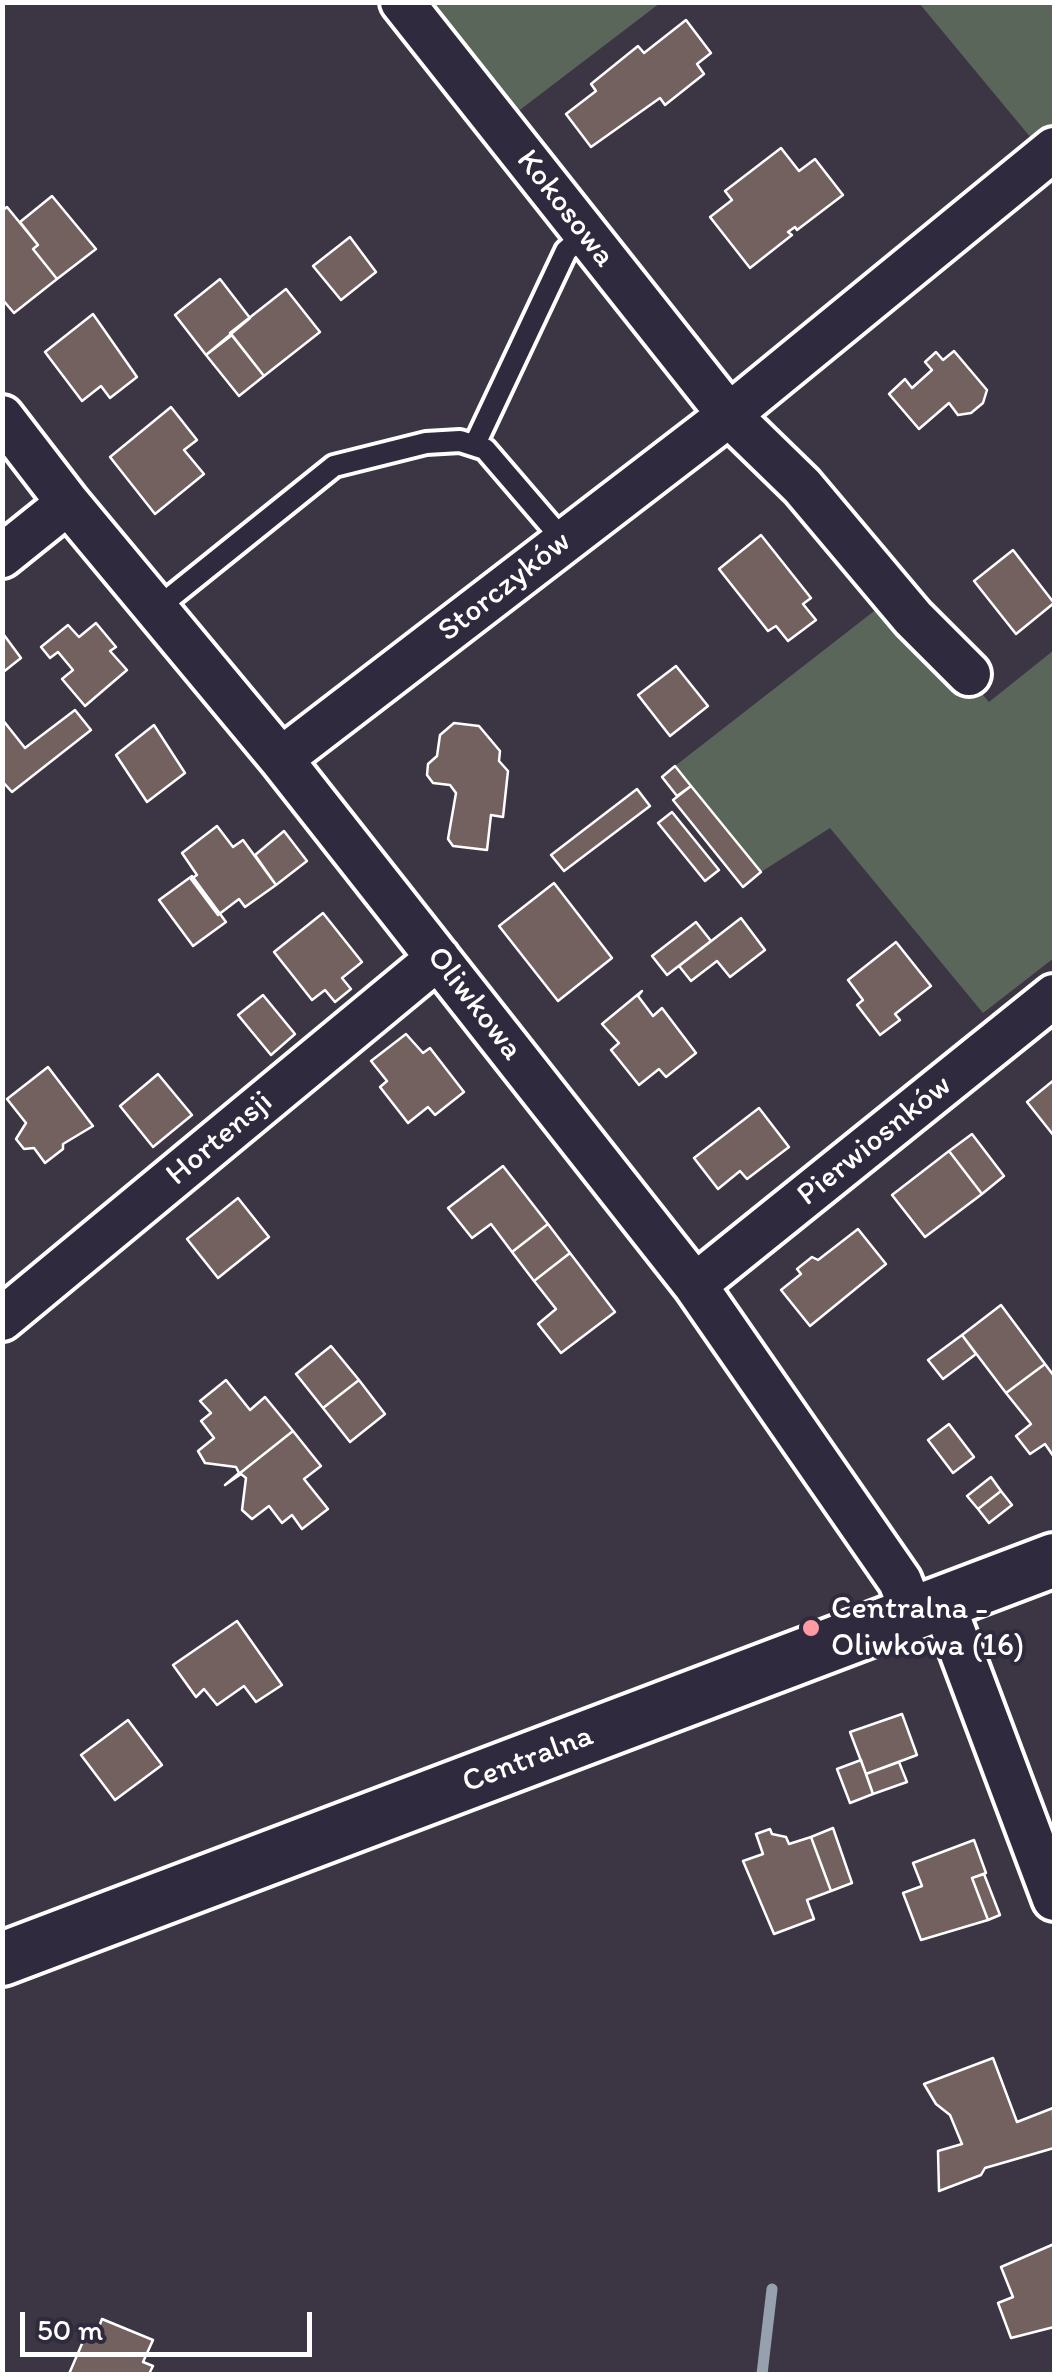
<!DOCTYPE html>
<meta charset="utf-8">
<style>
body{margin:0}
#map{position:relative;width:1057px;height:2377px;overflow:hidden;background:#3c3544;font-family:Itim,sans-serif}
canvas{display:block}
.frame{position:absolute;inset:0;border:5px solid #fff;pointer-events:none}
.scale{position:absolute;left:20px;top:2312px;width:292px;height:45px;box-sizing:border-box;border:5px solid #fff;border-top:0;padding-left:12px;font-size:30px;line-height:35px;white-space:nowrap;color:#fff;-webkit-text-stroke:8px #2f2a3d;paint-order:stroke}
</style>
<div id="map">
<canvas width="1057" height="2377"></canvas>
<div class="frame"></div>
<div class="scale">50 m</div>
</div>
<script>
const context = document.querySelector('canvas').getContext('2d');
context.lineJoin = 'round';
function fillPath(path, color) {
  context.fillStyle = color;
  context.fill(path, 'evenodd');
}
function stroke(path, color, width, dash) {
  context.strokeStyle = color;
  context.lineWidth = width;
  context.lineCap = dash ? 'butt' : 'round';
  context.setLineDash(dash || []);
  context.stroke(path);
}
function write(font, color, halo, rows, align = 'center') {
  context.font = font + ' Itim,sans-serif';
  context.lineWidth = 8;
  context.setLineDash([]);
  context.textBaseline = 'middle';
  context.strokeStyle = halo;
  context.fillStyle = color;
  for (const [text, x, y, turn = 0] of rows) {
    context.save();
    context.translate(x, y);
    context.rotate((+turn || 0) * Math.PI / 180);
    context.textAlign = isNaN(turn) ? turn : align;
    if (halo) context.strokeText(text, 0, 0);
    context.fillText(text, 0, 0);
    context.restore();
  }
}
const green = new Path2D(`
 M386,3h274l-169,129z
 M919,3h135v146l-8,7z
 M896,594l93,108 65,-52v308l-71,55 -153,-185 -69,44 -86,-106z`);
const stream = new Path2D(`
 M762,2374l10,-85`);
const building = new Path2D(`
 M686,20l25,33 -14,11 7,10 -39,31 -5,-7 -69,49 -25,-33 30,-23 -5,-7 47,-38 6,7z
 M781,148l18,23 16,-12 28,36 -46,35 -2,-3 -7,5 4,3 -42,33 -40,-51 22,-17 -7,-9z
 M52,196l44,53 -39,30 -24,-30 5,-4 -18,-23z
 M7,207l31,38 -5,4 24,30 -43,34 -12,-14v-88z
 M350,237l26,35 -35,28 -28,-34z
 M220,279l30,39 -44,37 -31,-40z
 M286,289l34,43 -56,44 -34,-43z
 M93,314l44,63 -27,21 -9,-12 -19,15 -37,-49z
 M232,335l32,41 -25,20 -33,-41z
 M954,351l33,39 -4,13 -12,10 -13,2 -9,-12 -30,26 -30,-35 16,-15 7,9 20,-18 -7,-8 11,-10 7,8z
 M171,407l26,33 -13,10 20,24 -49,40 -45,-57z
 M761,535l50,63 -8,6 13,16 -28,21 -12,-15 -8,5 -49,-62z
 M1013,550l41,53 -38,31 -42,-53z
 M96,623l20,24 -6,4 17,19 -42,36 -23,-27 11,-9 -15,-18 -8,6 -9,-11 27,-22 11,12z
 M4,635l17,23 -19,15v-37z
 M676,666l32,40 -38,30 -32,-41z
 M75,710l16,20 -79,62 -10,-11v-62l23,29z
 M454,723l25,3 21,25 -1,10 9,10 -5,46 -12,-2 -4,35 -34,-4 -5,-7 8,-46 -6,-8 -17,-2 -6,-8 1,-11 9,-8 3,-21z
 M154,725l31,48 -38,29 -31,-47z
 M675,766l16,20 -14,10 -15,-19z
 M691,786l70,86 -18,15 -70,-87z
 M637,789l13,17 -86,65 -13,-16z
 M672,812l47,58 -14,11 -47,-58z
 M217,826l16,21 10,-7 33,45 -31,22 -6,-8 -21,16 -27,-36 6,-4 -15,-22z
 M284,831l23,30 -31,24 -21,-30z
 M192,876l34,46 -33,24 -34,-46z
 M554,883l58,75 -54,43 -59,-75z
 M323,913l39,49 -20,16 9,11 -16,13 -10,-12 -13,10 -38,-48z
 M741,918l24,32 -35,27 -13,-16 -26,20 -12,-15z
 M696,922l15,19 -44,34 -15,-19z
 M896,942l35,44 -36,28 5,6 -20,15 -23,-30 6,-5 -15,-20z
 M642,991l-4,5 15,20 9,-8 34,45 -30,24 -7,-8 -20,16 -28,-35 8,-7 -17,-19z
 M263,995l32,39 -24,21 -33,-40z
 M406,1034l17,19 7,-5 34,44 -29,23 -7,-8 -20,16 -28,-36 7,-6 -16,-20z
 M48,1067l45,59 -30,18v5l-18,14 -11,-15 -10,1 -8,-10 10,-16 -19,-24z
 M158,1074l34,41 -39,32 -33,-41z
 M1054,1080v56l-27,-34z
 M759,1108l30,39 -42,32 -7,-8 -22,18 -24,-31z
 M972,1134l32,42 -22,18 -33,-43z
 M949,1151l33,43 -57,43 -33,-42z
 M503,1166l45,58 -36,28 -21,-28 -19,14 -24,-30z
 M238,1198l31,39 -51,41 -31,-39z
 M548,1224l22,29 -36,28 -22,-29z
 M858,1229l28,35 -76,62 -29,-36 20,-16 -4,-5 15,-12 6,3z
 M570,1253l45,59 -54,41 -23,-29 18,-15 -22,-28z
 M1001,1305l44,59 -39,29 -44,-58z
 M962,1335l14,19 -33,25 -15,-19z
 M331,1346l28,34 -36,28 -27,-34z
 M1045,1364l9,12v81l-9,-13 -15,10 -14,-18 15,-12 -25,-31z
 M226,1380l24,30 15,-13 28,34 -68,54 14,-12 -3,-6 -31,-4 -7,-12 16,-13 -13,-17 10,-8 -11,-12z
 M359,1380l26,34 -35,28 -27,-34z
 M949,1424l25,33 -21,16 -25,-33z
 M293,1431l28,35 -17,13 24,30 -26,20 -10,-14 -10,8 -13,-17 -17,13 -10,-9 4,-32 -5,-4 -16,11z
 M991,1477l10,14 -23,18 -11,-13z
 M1001,1491l11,14 -23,18 -11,-14z
 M237,1621l45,64 -26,17 -12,-16 -27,19 -13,-16 -8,8 -23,-32z
 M902,1714l15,41 -51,19 -16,-42z
 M128,1720l34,45 -47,35 -34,-45z
 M861,1760l12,34 -23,9 -13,-34z
 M899,1762l8,20 -34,12 -7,-20z
 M833,1828l19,55 -21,8 -20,-54z
 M770,1829l2,5 14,3 3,7 22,-7 20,54 -24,9 7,19 -40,15 -31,-73 20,-7 -7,-20z
 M974,1840l12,33 -14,5 16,42 -67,20 -18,-47 19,-7 -9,-23z
 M984,1874l16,41 -12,5 -16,-42z
 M993,2058l24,64 36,-14 1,40 -69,20 -4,7 -42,16 -1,-40 24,-7 -12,-29 -14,-11 -12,-20z
 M1054,2244v83l-43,11 -13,-35 15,-6 -12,-30z
 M102,2319l51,21 -10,22 10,4 -4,8h-80l15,-35 9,3z`);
const service = new Path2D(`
 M475,444l91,-193 19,-17
 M156,609l178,-143 92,-23 34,-2 25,8 79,92`);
const minor = new Path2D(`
 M402,2l327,413 73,71 111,132 56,56
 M2,417l66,86 213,256 414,526 205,296 13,33
 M2,556l66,-53
 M281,759l448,-344 325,-266
 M695,1285l359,-289
 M2,1319l436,-361
 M943,1603l111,296`);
const tertiary = new Path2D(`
 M2,1959l1052,-399`);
const markers = [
 [811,1628,10,"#ff9aa2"]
];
const streetNames = [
 ["Kokosowa",565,209,52],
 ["Storczyków",505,587,-38],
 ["Oliwkowa",474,1004,52],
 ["Hortensji",220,1139,-40],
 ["Pierwiosnków",875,1141,-39],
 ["Centralna",528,1760,-21]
];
const poiNames = [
 ["Centralna -",831,1610],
 ["Oliwkowa (16)",831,1647]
];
fillPath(green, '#5b665b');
stroke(stream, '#95a1af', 11);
fillPath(building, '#72615f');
stroke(building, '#fff', 2.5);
stroke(service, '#fff', 28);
stroke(minor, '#fff', 50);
stroke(tertiary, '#fff', 60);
stroke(service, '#2f2a3d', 20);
stroke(minor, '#2f2a3d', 42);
stroke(tertiary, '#2f2a3d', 52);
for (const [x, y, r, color] of markers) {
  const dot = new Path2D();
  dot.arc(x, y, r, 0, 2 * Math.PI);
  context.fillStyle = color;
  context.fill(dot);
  stroke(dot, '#2f2a3d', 4);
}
write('32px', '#fff', '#2f2a3d', streetNames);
write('32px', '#fff', '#2f2a3d', poiNames, 'left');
</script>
